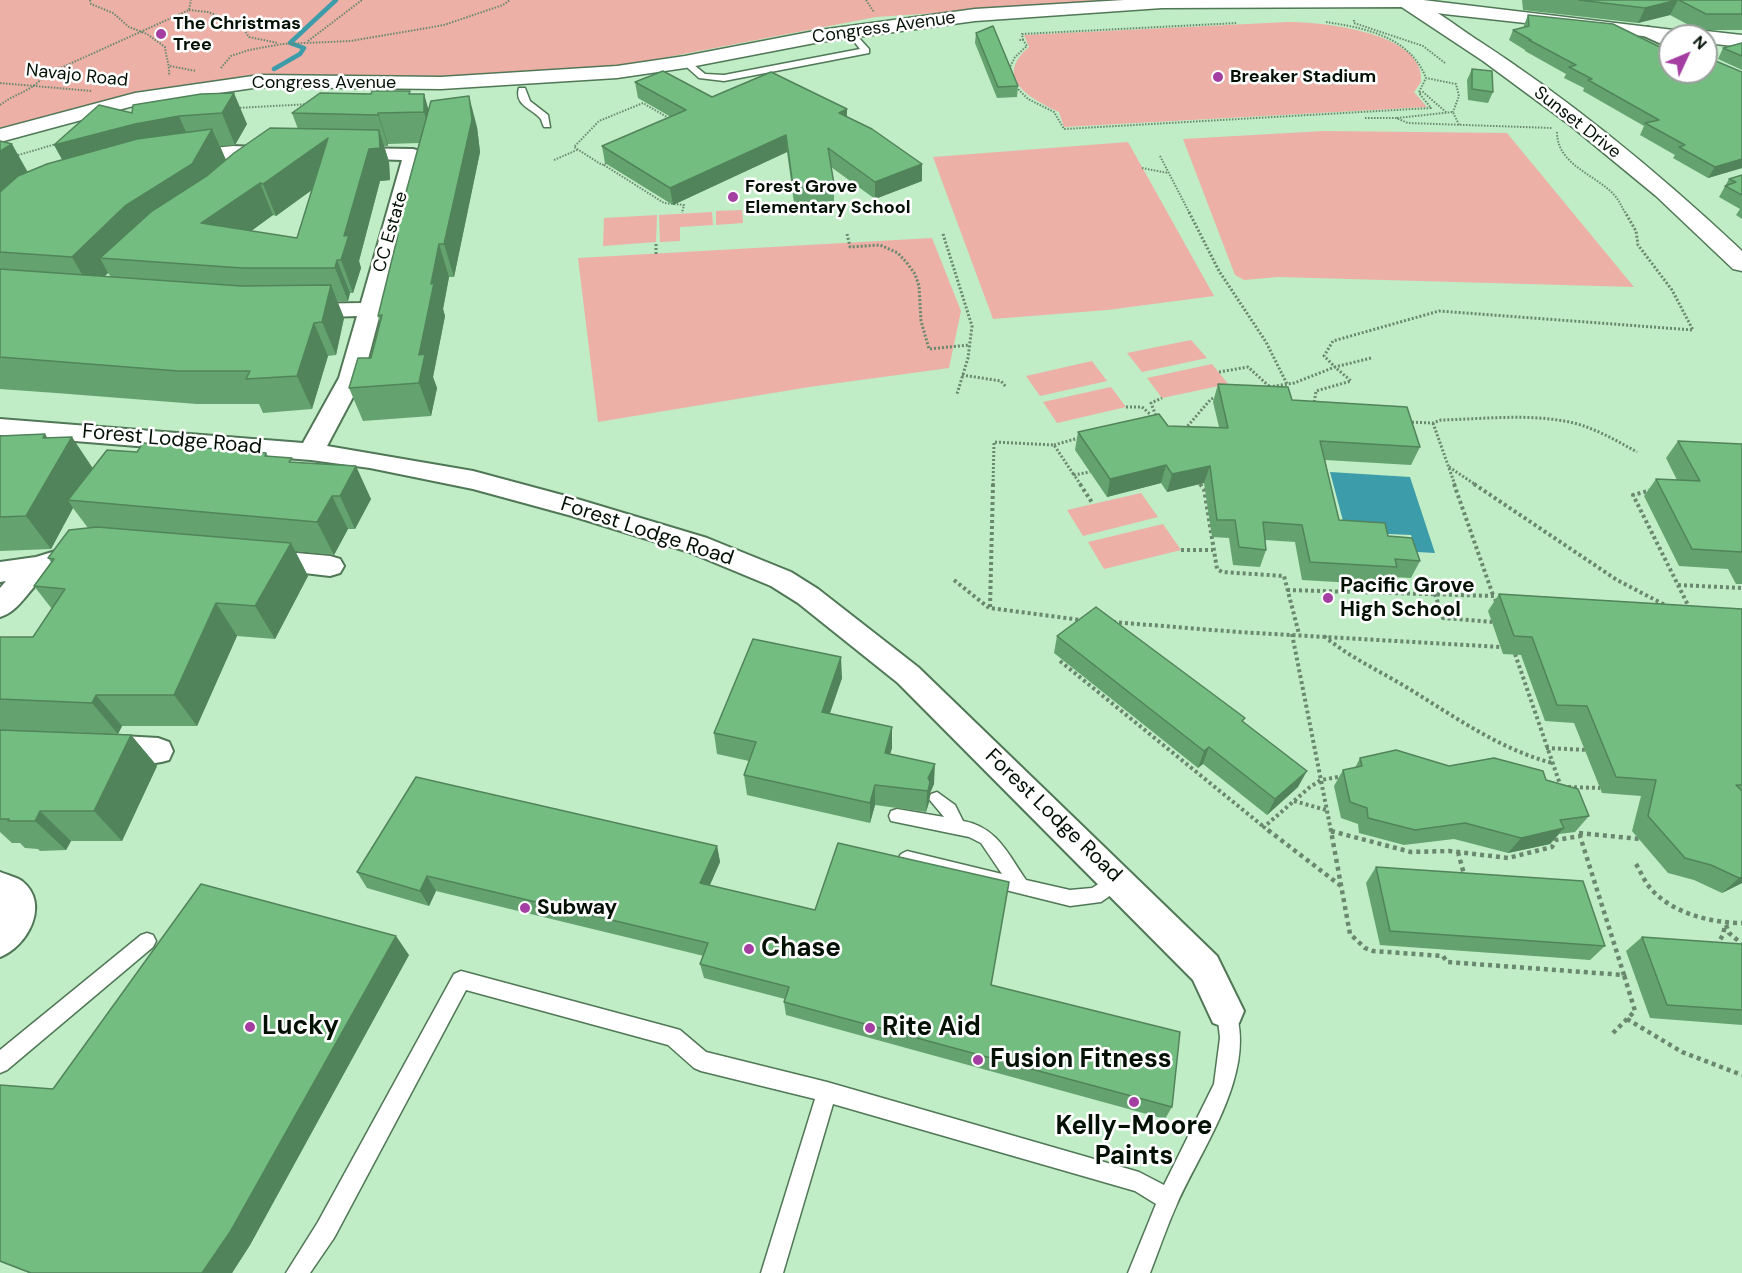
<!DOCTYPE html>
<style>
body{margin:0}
#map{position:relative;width:1742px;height:1273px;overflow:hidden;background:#c0ecc6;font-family:"DM Sans",sans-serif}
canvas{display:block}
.north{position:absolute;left:1658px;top:24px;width:60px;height:60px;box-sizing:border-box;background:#fff;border:2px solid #9aa09b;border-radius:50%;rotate:46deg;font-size:16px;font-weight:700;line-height:24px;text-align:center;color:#031105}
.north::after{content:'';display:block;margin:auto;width:21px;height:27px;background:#a43ea2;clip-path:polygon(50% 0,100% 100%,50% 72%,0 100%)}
</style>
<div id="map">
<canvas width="1742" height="1273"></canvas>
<div class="north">N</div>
</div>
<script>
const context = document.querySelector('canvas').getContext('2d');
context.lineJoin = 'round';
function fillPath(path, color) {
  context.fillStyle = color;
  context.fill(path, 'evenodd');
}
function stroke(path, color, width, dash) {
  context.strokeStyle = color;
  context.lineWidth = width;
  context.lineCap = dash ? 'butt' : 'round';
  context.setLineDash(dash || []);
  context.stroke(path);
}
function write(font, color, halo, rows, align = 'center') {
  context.font = font + ' "DM Sans",sans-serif';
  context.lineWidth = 5;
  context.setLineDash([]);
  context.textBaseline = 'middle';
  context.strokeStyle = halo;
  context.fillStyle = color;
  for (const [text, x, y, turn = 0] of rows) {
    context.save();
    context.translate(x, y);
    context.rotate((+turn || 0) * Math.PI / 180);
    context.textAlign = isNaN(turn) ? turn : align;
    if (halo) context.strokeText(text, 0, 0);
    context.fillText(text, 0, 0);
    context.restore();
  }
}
const green = new Path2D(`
 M0,0h1135l-259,17 -260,50 -109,11 -223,3 -113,12 -171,43z
 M1288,22c33,0 138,10 133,60l-7,10 13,15 -363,20 -5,-15c-28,-13 -67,-34 -30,-65l-5,-12z
 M1324,131l183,2 127,154 -356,-10 -34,3 -9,-5 -52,-136z
 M1128,142l86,154 -107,14 -114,9 -60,-162z
 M742,210l1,13 -27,2v-14z
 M712,212l1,13 -33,2v14l-20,1 -1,-27z
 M657,215l-1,27 -53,4 1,-28z
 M932,238l29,73 -12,57 -140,19 -211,35 -20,-164z
 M1191,340l16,18 -65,14 -15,-19z
 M1092,361l15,20 -67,15 -14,-20z
 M1212,364l16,20 -66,14 -15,-20z
 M1111,387l15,20 -69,16 -14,-21z
 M1141,493l17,24 -75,19 -16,-26z
 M1163,524l18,26 -77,19 -16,-27z`);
const water = new Path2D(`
 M1330,472l80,5 25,76 -18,-1 -6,-17 -65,-3z`);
const stream = new Path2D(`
 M274,69l26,-15 4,-6 -14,-5 46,-43`);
const pathFar3 = new Path2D(`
 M90,0l1,4 22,9 16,14 18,7 18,13c1,11 5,18 4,29
 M866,0l8,12
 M189,10l19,2 32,12 9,13 29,6
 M1354,20v3l69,23 22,17
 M1326,22c40,6 84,15 100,56
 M1023,40l-1,-6 215,-11
 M308,41l54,-41
 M170,66l26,5
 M221,68l10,-12 18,-6 33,-6 69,-3 93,-16 59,-20 7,-5
 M1009,69l6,-12 12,-11 -4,-6h-4
 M0,83l92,8
 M1016,87l12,12 26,13 10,17 367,-21 -12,-15 4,-1 24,21
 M1419,92l7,-14 30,6 3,12 -6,16
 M0,105c17,-13 30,-12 45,-30l144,-65 2,-10
 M237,108l73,-4
 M1365,118h31l12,5 144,5
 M1397,118l56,-6 6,13
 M1557,132c0,34 41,43 59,65 4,5 6,11 10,17
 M15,156l41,-12
 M1160,156l30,58
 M554,160l23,-10
 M609,162l-7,3 -28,-18 25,-26 44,-18 29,17
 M604,165l60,38 20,2 -2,8
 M1142,168l26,5`);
const pathFar2 = new Path2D(`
 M1189,212l30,59 47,71 21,42
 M847,234l3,13 30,-2 18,8 9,10 8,11 4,12 2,35 8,28 40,-4
 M943,234l29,92 -4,32 -11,36
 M656,244v11
 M1371,358l-36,9 -11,-11 9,-15 106,-30 254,19 -21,-40 -34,-45 -2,-14 -11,-19
 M1219,372l29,-5 22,20
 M962,375l39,6 5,6
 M1269,387l25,-4 41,-16 16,14 -35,10 -2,13
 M1126,407h16l8,7 1,6
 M1157,419l-6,-16 11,-5
 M1408,422l25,1 8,-3c44,-1 90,-7 133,3 23,6 43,18 63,29
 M1433,423l22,62
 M1185,429l26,-30 7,-2
 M1054,445l28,-8
 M1449,467l27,18
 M1199,482l2,3
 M993,485l1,-43 60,3 20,30
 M1081,485l-7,-10 16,-3`);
const pathFar1 = new Path2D(`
 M993,484l-3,124 91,12
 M1080,484l13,20
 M1200,484l4,5 13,80 5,3 62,4 15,58
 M1454,484l39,111
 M1474,484l143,96 48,25
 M1652,490l-19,5 56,112
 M1181,550h32
 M954,580l35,28
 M1678,585l64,3
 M1287,590l207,6 3,8
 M1435,594l8,24 49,4
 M1113,622l125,10 263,15
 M1292,634l39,197
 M1324,636c25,21 54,34 82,51 48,29 91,61 146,76
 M1515,654l46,133
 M1060,661l204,166
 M1546,748l42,2
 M1568,787l32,1
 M1294,801l32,9
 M1270,832l-6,-5 46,-40 11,-7 23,-4
 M1331,832h2`);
const path = new Path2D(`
 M1268,830l73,56
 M1331,831l80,21 38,-1 59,7 44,-11 4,-7 24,-4 44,139 -177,-13 -4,-6 -70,-5 -8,-3 -15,-14z
 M1579,833l61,6
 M1458,852l7,26
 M1636,864c5,8 8,17 15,25 21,24 60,34 91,34
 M1726,925l3,8 13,11
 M1716,946l7,-11 2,-10
 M1627,1019l55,33 60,23
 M1613,1033l22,-22 -11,-36`);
const service = new Path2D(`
 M850,28l19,21v4l-145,28 -25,-3 -18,-16 7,-2 17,14 19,1 136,-26 -14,-18z
 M519,88h6l5,13 18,14 2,12h-6c-2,-3 -2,-7 -4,-9 -9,-10 -26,-13 -21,-30z
 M937,792l18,13 8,16c34,6 45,33 63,59l44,10 22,-2 26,-16 6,2 3,6 -3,6 -23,16 -31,4 -169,-42 -3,-5 3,-5 6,-3 95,23 -21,-31 -12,-6 -78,-16 -2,-5 2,-5 6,-2 47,8 -15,-18 2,-5z
 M147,933l6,2 3,6 -3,6 -146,123 -7,3v-23l141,-115z
 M461,971l212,57 7,2 26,22 121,30 312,90 25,13 50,-101 6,-46 -3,-27 2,-7 7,-2 7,2c27,65 -31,143 -56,200 -10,22 -18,46 -27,69h-22l28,-69 -21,-13 -302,-87 -50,169h-22l54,-174 -114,-28 -7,-3 -26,-23 -202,-55 -132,248 -24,35h-24l32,-51 136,-248z`);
const minor = new Path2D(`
 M1648,27l22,10v11l-28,-13 -2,-3z
 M233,146l47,2 2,4 -2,4 -95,7 -7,-2 -2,-4 2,-4 7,-2z
 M349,148l64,1 7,2 2,4 -59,223 -36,68 146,25 104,28 130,39 84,34 27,17 100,78 299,289 27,55 -5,12 -13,5 -13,-5 -20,-43 -295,-297 -100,-80 -27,-17 -82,-34 -117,-36 -99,-27 -103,-21 -59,-8 -311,-25v-16l303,24 36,-65 18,-62 -56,2 -8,-2 -3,-5 3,-5 8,-2 60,-1 41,-143 -60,-2 -2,-4 2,-4z
 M88,541l9,3 4,7 -4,7c-14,4 -31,7 -45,14 -21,10 -30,39 -52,45v-29l6,-7 -6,1v-20l36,-5z
 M263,550l67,6 10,3 4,7 -4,7 -10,3 -77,-9 -3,-7 3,-7z
 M104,735l54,3 11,4 4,9 -4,9c-21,7 -55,4 -76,-3l-4,-9 4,-9z
 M0,872c7,3 16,5 22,9 29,23 5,66 -22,76z`);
const tertiary = new Path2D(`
 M1124,0h299l276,33 7,-2 36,4v12l-36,-4v-7h-36v3l-226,-25 -41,-7 -241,1 -187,13 -155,21 -135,26 -68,10 -176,11 -181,-2 -123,18 -137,37v-13l135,-36 125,-18 181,2 176,-11 68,-10 135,-26 155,-21z`);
const secondary = new Path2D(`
 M1391,0c7,0 16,0 23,0 17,6 49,31 65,41 94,61 181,133 263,210v20l-9,-2 -77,-73 -85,-70 -88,-65z`);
const wall = new Path2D(`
 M1522,0h220v30h-44l-28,-15 -32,8 -115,-13z
 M1528,15l142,57 41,-13 31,109 -34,10 -35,-20 2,-3 -35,-20 4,-9 -61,-35 1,-3 -20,-10 2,-4 -41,-23v-1l-16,-10 4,-10 11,-3v-2z
 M976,33l42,53 -1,11 -20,1 -22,-55z
 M1742,43v27l-24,-11 5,-11z
 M1472,69l21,23 -5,11 -20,-3 -1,-20z
 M635,82l77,15 135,12v8l75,64 -47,18 -44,-32 3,17v17l-40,2 -7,-51 -114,53 -68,-42 -3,-17 69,-29 -33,-19z
 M201,94l46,30 -12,21 -15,1 6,14 72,-31 -6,-16 119,-19h13l4,16 49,17 3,25 -26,125h-5l-6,32 2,7 -12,61 4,11 -6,28 -68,5 -14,-33 22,-30 9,-35 -2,-7 18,-73 -2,-7 25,-93 -31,1v2h-4l5,16 1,18 -10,1 -21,80 2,7 -8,25h-3l-2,8h-11l7,17 -8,37 -8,1 -16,53 -49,4 -4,-9h-62l-141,-11 -56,-4v-248l28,31 34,-12 70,-47zM312,190l-15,48 -46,-7 22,-16 3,1zM108,273l3,4 -7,-1z
 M1742,175v44l-6,-4 4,-6 -21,-12 10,-18z
 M1218,384l74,16 128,47 -9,18 -86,-5 14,60 49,16 32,25 -9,17 -19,-1 -4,8 -86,-5 -7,-38 -30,-2 1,10 -6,17 -27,-2 -4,-27 -17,-1 -8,-54 -37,9 -6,-9 -54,14 -32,-47 3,-18 90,-6 51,1 -6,-25z
 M0,436l47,2 46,30 44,-16 129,1 2,3 27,7 76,36 -16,30h-7l-14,26 -39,-4 13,25 -33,63 -38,-3 -40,90h-75l-4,8 -94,-3 107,4 26,31 -35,75h-51l-5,9 -26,1 -2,-2 -13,-1 -5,-5h-8l-12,-11v-195h33l19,-28 -18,-23 17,-24 -3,-4 40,-30 -15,-20 -22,41 -51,2z
 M1678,441l64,3v140h-6l-8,-15 -49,-3 -35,-70 12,-17 21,1 -11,-22z
 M1499,594l243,15v274l-20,10 -28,-13 -26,-7 -36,-42 9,-35 -39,-3 -28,-70 -29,-2 -24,-66 -18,-1 -15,-43z
 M1057,636l186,87 55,64 -31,28 -64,-51 -5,4 -144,-115z
 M842,678l-12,35 62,14v21l-2,6 44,30 -4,9 -1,9 -3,10 -51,-7 -5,18 -123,-28 -3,-20 5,-14 -32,-7 -3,-21z
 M1360,758l89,8 97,14 43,36 -14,16 -16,2 -9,10 -42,9 -54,-14 -50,6 -45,-12 -1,-9 -17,-6 -7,-32 9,-16 12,-2z
 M717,846l3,16 -10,23 281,100 181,122 -7,12 -379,-104 -2,-13 1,-3 -81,-21 -4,-14 4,-8 -268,-65 -7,15 -62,-18 -10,-16z
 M1376,867l229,79 -15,14 -210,-15 -14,-62z
 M1642,937l100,7v81l-92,-7 -24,-67z
 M409,955l-159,290 -18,28h-203l-29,-11v-177l53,4z`);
const shadedWall = new Path2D(`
 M1678,0l-8,15 -32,8 7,-15z
 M234,93l13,31 -12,21 -13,-32z
 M424,94l9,31v18l-9,-31z
 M469,96l8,31 3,25 -26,125 -10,-33z
 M847,109v16l-8,-12z
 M378,113l10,31v2l-10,-31z
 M179,116l14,32 -122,28 -17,-31 81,-21z
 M212,129l14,31 -126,98 8,15 -17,17 -19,-33 53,-51z
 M379,130l10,32 1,18 -10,1 -21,80 2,7 -8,25 -12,-33 3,-24 25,-87z
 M786,135l1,17 -114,53 -3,-17z
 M328,138l11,32 -63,46 -13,-32z
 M12,144l18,32 -30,18v-43z
 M1742,159v9l-34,10 7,-11z
 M922,164v17l-47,18v-17z
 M260,183l13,32 -56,41 -16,-33z
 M439,244l10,33 -6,32 2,7 -12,61 4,11 -6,28 -12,-33v-28l12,-71z
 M337,260l13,33 -2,8 -13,-33z
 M331,285l13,33 -8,37 -14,-33z
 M314,323l14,33 -16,53 -15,-33z
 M45,434l15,22 12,-19 22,33 -26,30 5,8 -22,41 -25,-33 17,-78z
 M1166,465l-5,18 -54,14 3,-18z
 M356,466l15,33 -16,30 -15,-33z
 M1210,466l-6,17 -37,9 5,-18z
 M332,496l16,33 -14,26 -17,-33z
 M291,543l17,33 -33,63 -20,-33z
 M216,603l21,33 -40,90 -23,-31z
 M841,657l1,21 -19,55 -1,-21z
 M96,695l26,31 -4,8 -26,-31z
 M892,727v21l-8,26 1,-21z
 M131,735l26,31 -35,75 -28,-30z
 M1209,747l-6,17 -5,4 6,-17z
 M935,764l-1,20 -4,9 -1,9 -3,10 2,-34z
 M1307,771l-9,16 -31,28 8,-16z
 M875,785v20l-5,18v-20z
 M40,811l31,30 -5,9 -31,-29z
 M1564,828l-14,16 -42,9 13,-15z
 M717,846l3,16 -16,36 -4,-15z
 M427,876l9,15 -7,15 -9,-15z
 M1742,877v6l-20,10 17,-15z
 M396,936l13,19 -159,290 -18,28h-30z`);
const building = new Path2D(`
 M1579,0h98l-32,8z
 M1679,0h63v14h-36z
 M1528,15l85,9 57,28v20h36v-20l3,-1 2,8 31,13v87l-27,8 -36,-20 6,-2 -40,-22 14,-3 -71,-40 4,-1 -23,-12 7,-2 -47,-25h2l-18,-10 16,-4z
 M993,26l25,60 -20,1 -22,-54z
 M1742,43v13l-19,-8z
 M1472,69l20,2 1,21 -21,-3z
 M663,71l49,26 59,-25 76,37 -8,4 33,16 50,35 -47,18 -47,-34 6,36 -41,2 -7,-51 -116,53 -68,-42 84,-36 -51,-28z
 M372,91h38l-1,3h15v18l-46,1v2l-86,-2 28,-20 51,1z
 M234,93l-12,20 -43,3 -44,8 -81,21 45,-40 33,8 1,-8 68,-11z
 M469,96l3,24 -28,124h-5l-8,40 3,-1 -15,72 6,-1 -6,29 -70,5 9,-30h13l11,-43 -4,1 20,-81 -4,1 37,-135z
 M270,128l109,2 1,18 -11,1 -25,87 5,-1 -8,25h-4l-2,8h-93l-142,-10 52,-47 56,-36 26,-22zM328,138l-31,100 -96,-15 59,-40 3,1z
 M212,129l-20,35 -67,42 -53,51 -72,-5v-60l18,-16 29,-12 90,-25z
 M0,141l12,3 -12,7z
 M1742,175v20l-17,-9 11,-4 -7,-3z
 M0,269l241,17 90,-1 -9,37 -8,1 -17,53 -51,3 4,-8h-72l-178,-14z
 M1218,384l70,3 4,13 115,7 13,40 -100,-6 19,79 46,3 3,13 24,2 8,23 -25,-2 2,8 -87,-5 -8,-37 -39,-3 3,28 -27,-3 -4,-27h-18l-7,-54 -38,8 -6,-9 -56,14 -32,-47 81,-18 9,12 60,2z
 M45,434l-2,4 29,-1 -46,79 -26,1v-81z
 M1678,441l64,3v108l-50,-3 -36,-70 44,2z
 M143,443l123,10 -1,3 27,2 -3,4 67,4 -16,30h-8l-15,26 -249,-22 39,-50 30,2z
 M97,527l194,16 -36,63 -39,-3 -42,92h-78l-4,8 -92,-4v-62h33l32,-48 -31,-3 20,-27 -6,-1 21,-28z
 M1499,594l243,15v176h-6l6,6v86l-3,1 -28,-13 -26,-7 -37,-42 8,-36 -40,-3 -29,-71 -30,-1 -25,-68 -18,-1z
 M1096,607l149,111 -3,3 65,50 -32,28 -66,-52 -5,4 -147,-115z
 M753,639l88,18 -19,55 70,15 -7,26 50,11 -7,14 2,4 -2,9 -53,-6 -5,18 -126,-28 12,-33 -42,-9z
 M0,730l131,5 -37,76h-54l-5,10h-27l1,-2h-9z
 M1396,750l53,16 45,-8 49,13 3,9 32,9 11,27 -29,4 4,8 -43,10 -56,-15 -50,7 -47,-12 -1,-10 -17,-6 -7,-32 19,-4 -2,-8z
 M416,777l301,69 -17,37 115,27 23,-67 171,39 -18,103 189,47 -8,75 -388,-105 5,-15 -89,-23 8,-21 -281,-67 -7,15 -63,-19z
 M1376,867l207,14 22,65 -215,-15z
 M201,884l195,52 -166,296 -28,41h-171l-31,-12v-176l53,4z
 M1642,937l100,7v66l-75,-5z`);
const markers = [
 [161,34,6,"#a43ea2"],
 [1218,77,6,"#a43ea2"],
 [733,197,6,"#a43ea2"],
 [1328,598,6,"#a43ea2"],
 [525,908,6,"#a43ea2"],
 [749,949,6,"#a43ea2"],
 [250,1027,6,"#a43ea2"],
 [870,1028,6,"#a43ea2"],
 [978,1060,6,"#a43ea2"],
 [1134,1102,6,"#a43ea2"]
];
const farPoinames = [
 ["The Christmas",173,24],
 ["Tree",173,45],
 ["Breaker Stadium",1230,77],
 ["Forest Grove",745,187],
 ["Elementary School",745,208]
];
const farStreetnames = [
 ["Congress Avenue",884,28,-8],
 ["Navajo Road",77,76,6],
 ["Congress Avenue",324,83],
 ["Sunset Drive",1577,123,38],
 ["CC Estate",391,232,-74]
];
const streetNames = [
 ["Forest Lodge Road",172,440,5],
 ["Forest Lodge Road",647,532,18],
 ["Forest Lodge Road",1053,816,44]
];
const poiNames = [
 ["Pacific Grove",1340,586],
 ["High School",1340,610],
 ["Subway",537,908]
];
const nearPoinames = [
 ["Chase",761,949],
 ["Lucky",262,1027],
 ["Rite Aid",882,1028],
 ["Fusion Fitness",990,1060],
 ["Kelly-Moore",1134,1127,"center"],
 ["Paints",1134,1157,"center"]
];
fillPath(green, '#ecb0a7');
fillPath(water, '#3c9caa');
stroke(stream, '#3c9caa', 4.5);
stroke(service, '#507756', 3);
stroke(minor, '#507756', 4);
stroke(tertiary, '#507756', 3);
stroke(secondary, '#507756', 3);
stroke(pathFar3, '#69886e', 2, [1.5, 1.5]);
stroke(pathFar2, '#69886e', 3, [2, 2]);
stroke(pathFar1, '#69886e', 4, [3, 3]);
stroke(path, '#69886e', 4.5, [4, 4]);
fillPath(service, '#fff');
fillPath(minor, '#fff');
fillPath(tertiary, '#fff');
fillPath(secondary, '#fff');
fillPath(wall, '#64a36f');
fillPath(shadedWall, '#51845a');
fillPath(building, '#74bd81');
stroke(building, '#51845a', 1.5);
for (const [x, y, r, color] of markers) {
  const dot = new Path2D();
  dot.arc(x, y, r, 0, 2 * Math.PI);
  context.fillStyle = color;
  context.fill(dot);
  stroke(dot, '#fff', 2);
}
write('bold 18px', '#031105', '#fff', farPoinames, 'left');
write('18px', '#031105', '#fff', farStreetnames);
write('21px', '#031105', '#fff', streetNames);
write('bold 21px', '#031105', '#fff', poiNames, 'left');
write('bold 26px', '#031105', '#fff', nearPoinames, 'left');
</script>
